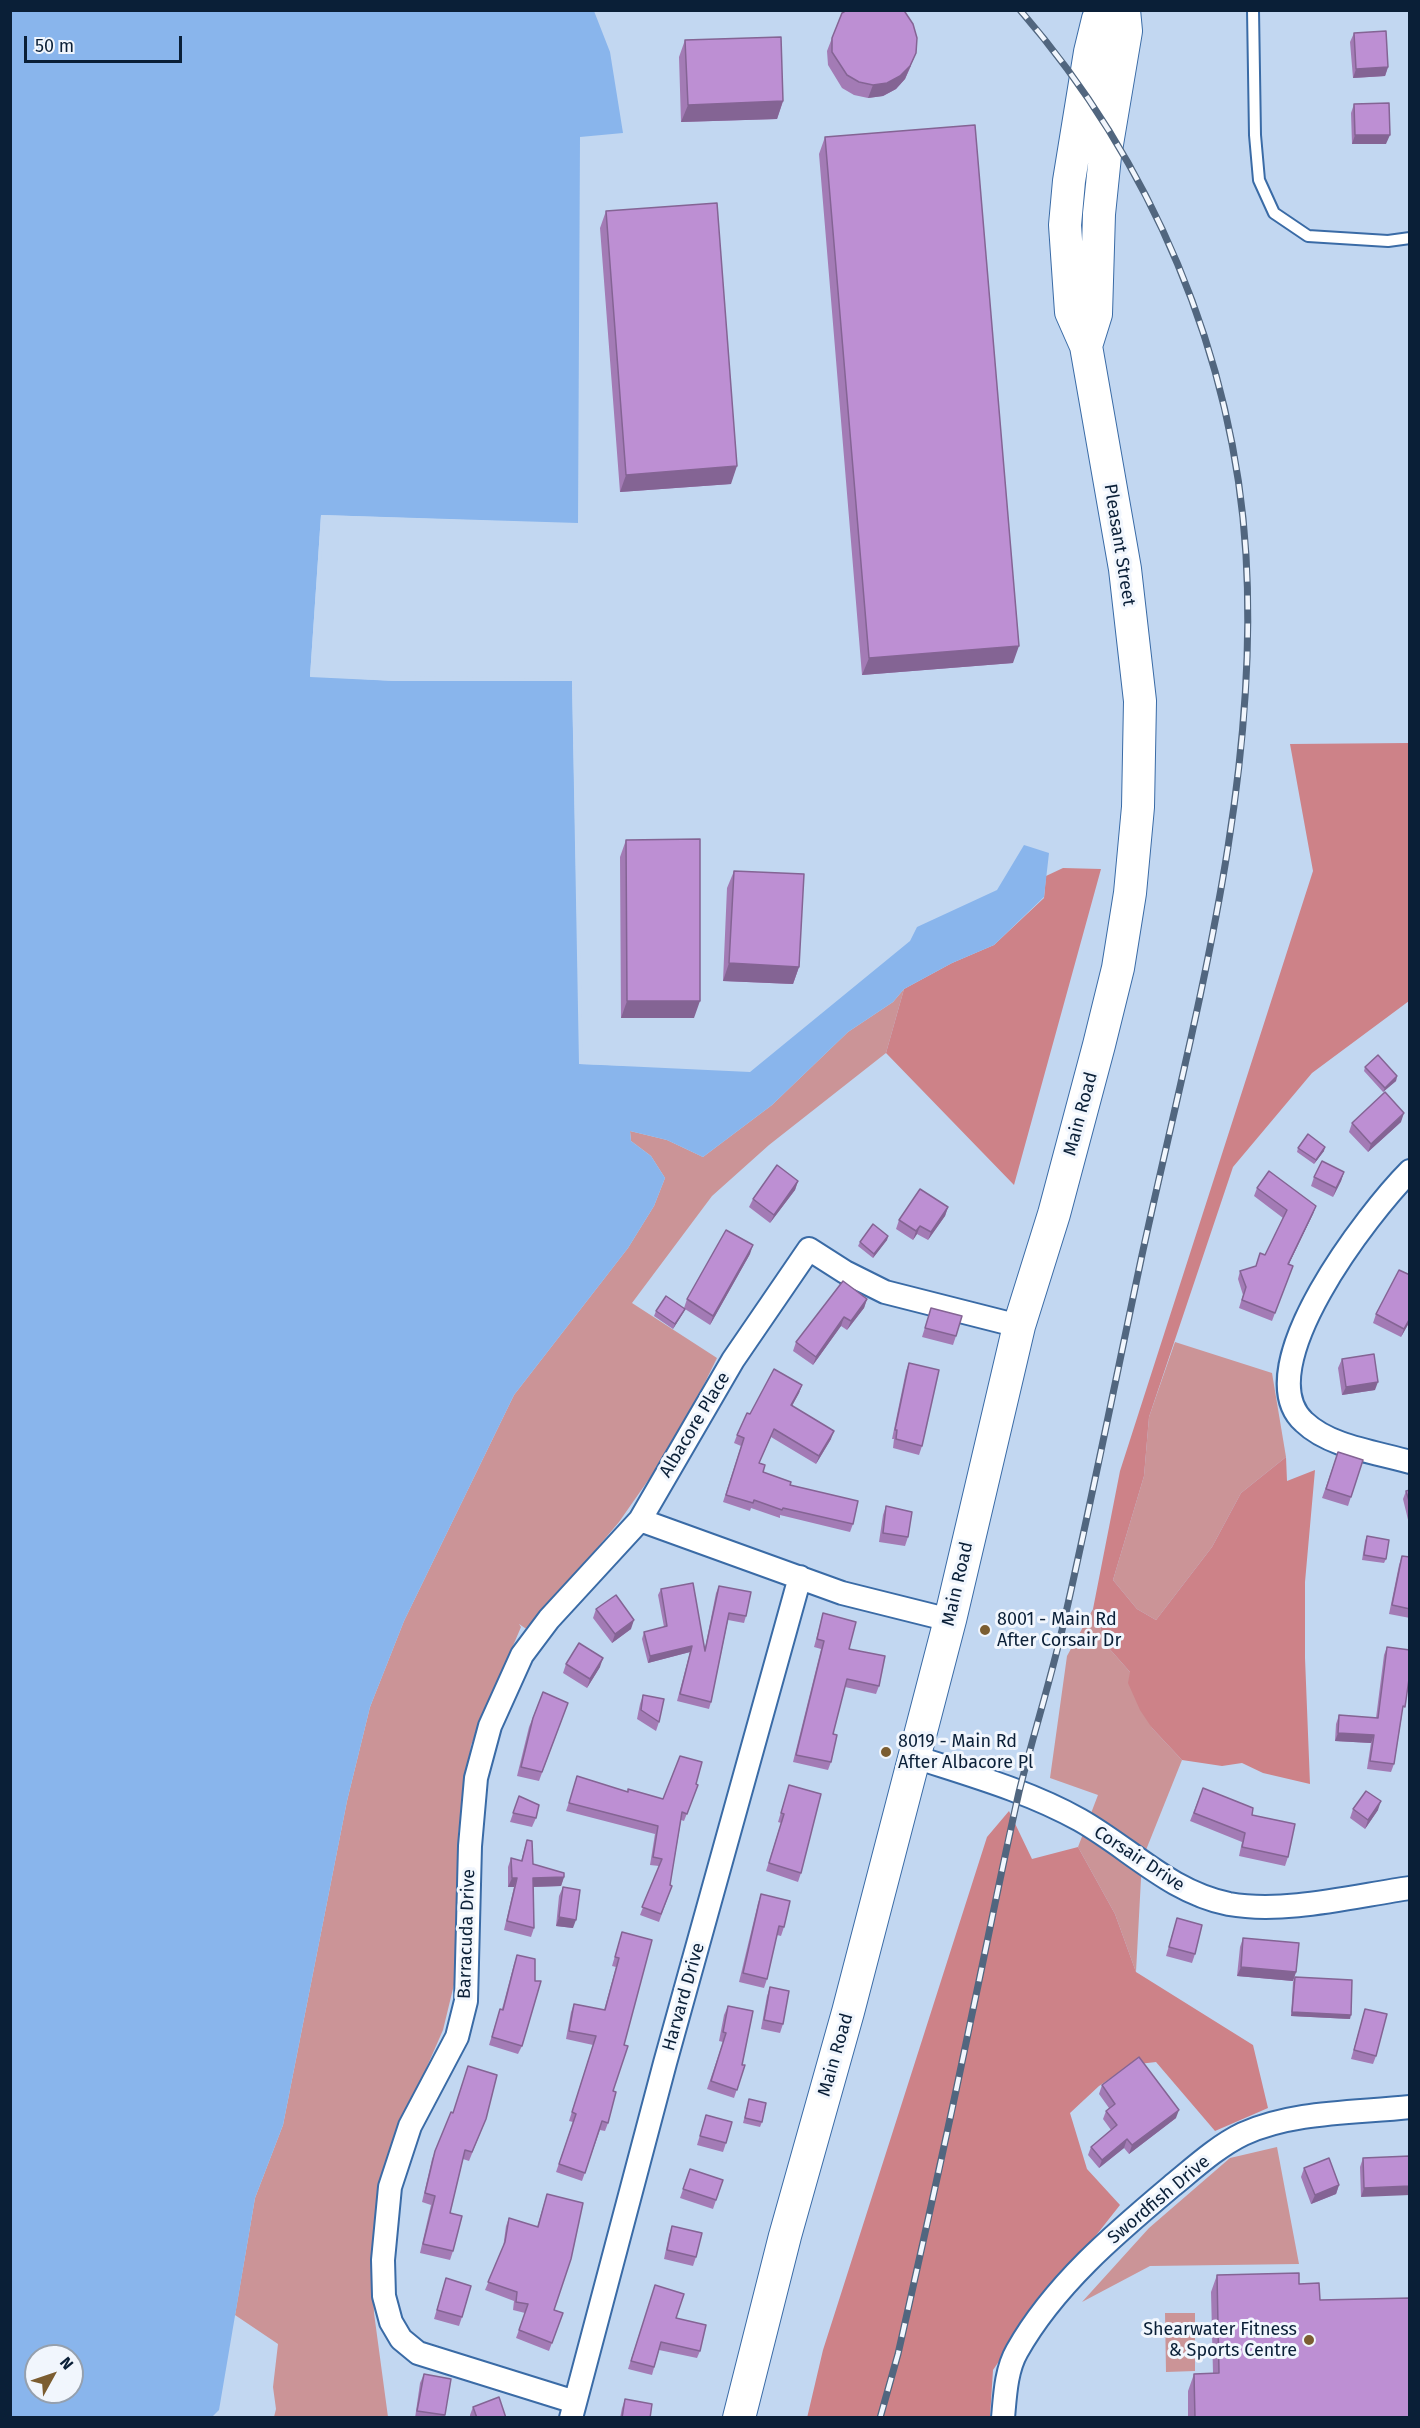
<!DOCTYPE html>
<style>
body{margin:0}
#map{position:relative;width:1420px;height:2428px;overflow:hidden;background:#c2d7f1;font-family:"Fira Sans",sans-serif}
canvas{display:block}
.frame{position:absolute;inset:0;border:12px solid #0a1f37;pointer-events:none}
.north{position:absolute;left:24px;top:2344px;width:60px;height:60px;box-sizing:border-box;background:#f1f6fd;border:2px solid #95a0ae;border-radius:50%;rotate:50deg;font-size:16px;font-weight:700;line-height:24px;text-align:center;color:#0a1f37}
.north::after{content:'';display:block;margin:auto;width:21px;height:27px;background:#7b5d31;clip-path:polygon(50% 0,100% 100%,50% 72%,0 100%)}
.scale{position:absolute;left:24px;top:36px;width:158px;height:27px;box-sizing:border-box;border:3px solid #0a1f37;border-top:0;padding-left:8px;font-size:18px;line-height:21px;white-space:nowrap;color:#0a1f37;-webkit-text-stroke:4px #f1f6fd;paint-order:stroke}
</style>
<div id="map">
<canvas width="1420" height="2428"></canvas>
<div class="frame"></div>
<div class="north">N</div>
<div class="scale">50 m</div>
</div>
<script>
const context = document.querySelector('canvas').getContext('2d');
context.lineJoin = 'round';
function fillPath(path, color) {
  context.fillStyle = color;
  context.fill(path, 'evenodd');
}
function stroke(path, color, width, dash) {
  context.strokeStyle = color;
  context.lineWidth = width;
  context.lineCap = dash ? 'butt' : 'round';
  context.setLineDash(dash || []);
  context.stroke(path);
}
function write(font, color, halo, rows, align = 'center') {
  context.font = font + ' "Fira Sans",sans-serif';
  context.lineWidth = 6;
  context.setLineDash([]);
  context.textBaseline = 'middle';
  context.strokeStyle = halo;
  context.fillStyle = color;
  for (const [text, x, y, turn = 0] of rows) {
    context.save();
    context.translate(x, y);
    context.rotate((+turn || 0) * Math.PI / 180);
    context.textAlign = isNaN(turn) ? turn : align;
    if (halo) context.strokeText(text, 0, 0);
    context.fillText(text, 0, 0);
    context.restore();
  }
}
const green = new Path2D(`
 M904,989l-18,64 -117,92 -57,51 -80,107 85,55 -40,81 -58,83 -91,108 -9,-6 2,3 -50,118 -13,90v133l-15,62 -56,128 -8,42 -6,82 1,31 14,104h-114l2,-8 -3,-22 5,-43 -43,-29 20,-117 28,-73 64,-324 23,-94 34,-86 110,-226 114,-147 26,-42 11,-28 -14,-22 -20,-15 -1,-10 37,9 36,17 69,-52 76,-73 45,-30z
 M1175,1342l97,31 14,84 -45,36 -29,54 -56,73 -19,-11 -24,-29 31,-104 5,-59z
 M1093,1609l14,37 23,26 22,56 30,32 -40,100 -6,112 -21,-58 -37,-67 20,-52 -48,-17 17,-122z
 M1277,2147l22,117 -149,2 -68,36 67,-74 81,-70z
 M1165,2313h30v58l-29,1z`);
const forest = new Path2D(`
 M1409,743v258l-97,72 -79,94 -84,250 -5,59 -31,104 24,29 19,11 56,-73 29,-54 45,-36 1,24 28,-11 -10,112v76l5,126 -47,-11 -21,-10 -20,3 -40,-6 -30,-32 -12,-18 -12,-27 2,-11 -23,-26 -14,-37 27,-138 193,-600 -23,-127z
 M1063,868l38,1 -87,316 -128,-132 18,-64 48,-26 42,-18 50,-47 2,-22z
 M1009,1811l23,48 46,-12 37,67 21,58 117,73 15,63 -53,23 -59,-69 -26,3 -31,21 -29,27 17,56 33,36 -105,133 -22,32 -3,47 -183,1 16,-68 164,-513z`);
const water = new Path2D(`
 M11,11h583l16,41 13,81 -43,4 -2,386 -257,-8 -11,161 85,5h177l8,383 170,8 160,-131 7,-14 80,-37 27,-45 25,8 -5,44 -50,48 -42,18 -48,26 -11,13 -45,30 -76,73 -69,52 -36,-17 -37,-9 1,10 20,15 14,22 -11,28 -26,42 -114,147 -110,226 -34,86 -23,94 -64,324 -28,73 -36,212 -8,8h-200zM36,2356h36v36h-36z`);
const pier = new Path2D(`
 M321,515l260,9 -3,2 -254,-8 -10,156 260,5 9,382 53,2v3l-57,-2 -7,-383h-177l-85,-4z`);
const service = new Path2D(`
 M1253,10l2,125 4,45 15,33 34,23 80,5 22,-3`);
const minor = new Path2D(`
 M1410,1171c-40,40 -164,198 -106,251 26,25 72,30 106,40
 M640,1520l202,73 108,27
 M915,1757c55,18 113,34 165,63 51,29 90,72 149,84 56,10 125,-8 181,-16
 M575,2402l-157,-49 -17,-14 -10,-17 -7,-26 -1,-36 7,-73 20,-61 47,-89 9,-36 4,-155 6,-68 14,-52 32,-71 27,-36 91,-99 93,-160 76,-111 36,23 40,20 134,34
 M571,2418l94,-355 135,-486
 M1003,2418c2,-22 3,-48 14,-67 37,-66 99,-118 156,-166 22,-18 45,-39 70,-51 50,-23 112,-21 167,-27`);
const secondary = new Path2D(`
 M1086,346l10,-32 3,-100 6,-58 21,-125 -2,-21
 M739,2418l46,-182 63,-224 102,-392 69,-294 35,-112 45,-169 19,-77 12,-75 8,-86 2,-106 -15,-132 -39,-223 -15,-34 -6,-87 4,-44 21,-129 8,-33 7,-9`);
const rail = new Path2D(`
 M880,2418l18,-64c25,-111 50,-223 73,-335 16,-75 31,-152 48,-227 14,-56 31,-110 44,-166 28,-123 53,-248 79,-371 49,-226 118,-467 104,-700 -12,-200 -95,-394 -226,-545`);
const wall = new Path2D(`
 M1354,33l34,34 -3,9 -32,2 -3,-36z
 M832,38l79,28 -6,13 -9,10 -13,7 -15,2 -14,-3 -12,-7 -14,-23 -1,-14z
 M685,40l98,61 -6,18 -96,3 -2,-65z
 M1354,104l32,40h-34l-1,-31z
 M825,137l188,526 -151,12 -43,-521z
 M606,211l125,273 -111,8 -20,-264z
 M626,840l68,178h-73l-1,-161z
 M734,871l65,96 -6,17 -70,-3 4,-93z
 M1365,1067l32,9 -1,5 -13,11 -19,-21z
 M1401,1122l-33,30 -19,-20 3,-9z
 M1298,1148l26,3 -10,13 -17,-12z
 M1344,1172l-3,9 -8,16 -22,-11 3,-9z
 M798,1181l-3,9 -25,33 -21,-16 4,-8z
 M1257,1188l59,18 -3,8 -24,50 4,2 -21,55 -33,-13 4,-13 -5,-16 2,-8 16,-5 9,-11 18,-37 -29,-22z
 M948,1207l-3,9 -17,24 -11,-6 -4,6 -17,-11 3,-9z
 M888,1236l-1,4 -14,18 -15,-12 2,-4z
 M750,1254l-40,71 -25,-16 -2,4 -10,16 -19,-13 2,-5 28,-3 3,-9z
 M1410,1275v46l-9,16 -28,-14 3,-9z
 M867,1299l-3,9 -17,22 -6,-4 -28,39 -20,-14 3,-9z
 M931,1308l25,28 -3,9 -31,-8z
 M1342,1359l33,31 -33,5 -4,-27z
 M909,1363l13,83 -3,9 -26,-7 1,-9h-2l14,-68z
 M802,1385l-3,8 -7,13 39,33 -15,25 -45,-27 -12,26 4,9 27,13 63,39 -3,8 -70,-17v3l-29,-10 -1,3 -27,-9 18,-56 -7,-3 3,-8 13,-21z
 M1338,1452l25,8 -15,46 -26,-8z
 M1410,1490v34h-1l-6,-25 3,-8z
 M886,1506l22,31 -3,9 -26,-4 4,-27z
 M1367,1536l19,23 -2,4 -22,-3 3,-19z
 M1402,1556l8,1v61l-21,-4 10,-49z
 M719,1586l27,30 -2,7 -16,-3 -17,82 -2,7 -32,-8 13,-49 -42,11 -6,-24 2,-7 20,-5 -6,-32 3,-6 44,59 11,-55z
 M596,1609l35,20 -19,14 -19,-25z
 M823,1613l26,36 30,37 -3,8 -31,-7 -12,47 -2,28 -3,8 -35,-8 28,-113 -7,-2z
 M1387,1647l15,68 -8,49 -3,8 -24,-3 4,-26 -36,-2 1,-17 3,-9 37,3 8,-63z
 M566,1664l34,3 -13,21 -24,-15z
 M543,1692l25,11 -29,78 -22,-5 12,-49z
 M643,1695l16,27 -3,9 -19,-12 3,-15z
 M575,1784l53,8 35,7 33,-15 2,1 -14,36 -3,-1 -11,65 2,1 -13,36 -19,-7 19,-49 -9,-1 5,-31 -89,-23z
 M789,1785l12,88 -3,9 -32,-11 15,-48 -3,-1z
 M1203,1788l49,27 36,42 -3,9 -46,-10 3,-14 -52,-21z
 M519,1796l17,22 -4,9 -22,-5z
 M1353,1809l25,1 -13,19 -15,-11z
 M527,1840l6,24 31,13 -3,9 -28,1 1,41 -3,9 -27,-7 10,-43h-6v-20l3,-9 10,3z
 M563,1887l10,41 -17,-2 3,-30z
 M761,1894l23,33 -3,9 -4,-1 -10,44 -3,9 -25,-6 19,-79z
 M1177,1918l18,36 -3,9 -26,-7z
 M622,1932l2,113 -11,46 -5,32 -3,8 -5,-1 -18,51 -26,-9 17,-50 -4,-1 24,-76 -27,-6 5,-27 3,-8 30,6 12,-43 -4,-1z
 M1243,1938l53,34 -3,9 -56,-5 3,-29z
 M517,1955l5,91 -4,8 -29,-9 11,-36h2l12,-45z
 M1295,1977l55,42 -59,-3 2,-34z
 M770,1987l13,37 -3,9 -19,-4 6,-33z
 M728,2006l14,59h3l-11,33 -27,-9 16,-47 -4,-1 5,-26z
 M1365,2009l11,47 -3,8 -22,-5z
 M1102,2085l74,33 -47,36 -5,-6 -25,20 -11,-13 3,-8 20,-17 -8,-11 3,-8 3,-3 -10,-14z
 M749,2099l13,23 -2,5 -17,-4z
 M451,2112l35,7 -17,42 -6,-2 -13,54 3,38 -3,9 -30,-7 11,-48 -9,-3 10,-43z
 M706,2115l20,28 -3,9 -26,-7z
 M1410,2156l-49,41 -1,-30 3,-9z
 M1304,2168l35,17 -3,9 -25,10 -10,-27z
 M690,2169l33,11 -10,29 -33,-11z
 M547,2194l7,116 9,3 -14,38 -33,-13 9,-25 -12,-3 1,-9 -29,-11 18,-42 3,-22 3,-8 28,9z
 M1410,2204v27h-1l-1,-23z
 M672,2226l24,31 -3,9 -29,-7 5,-24z
 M1217,2275l82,9 21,16 90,118h-222v-27l6,-17 19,-1 -2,-81z
 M446,2278l16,39 -3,9 -25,-7z
 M653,2292l23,26 24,33 -3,7 -38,-8 -7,25 -24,-6z
 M424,2374l21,41 -1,3h-29l5,-35z
 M625,2399l25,19h-30l2,-10z
 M473,2407l33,11h-36v-3z`);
const shadedWall = new Path2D(`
 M916,53l-11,26 -9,10 -13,7 -15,2 5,-13z
 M1388,67l-3,9 -32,2 3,-9z
 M783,101l-6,18 -96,3 7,-17z
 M1355,135h35l-4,9h-34z
 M737,466l-6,18 -111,8 6,-17z
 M1019,646l-6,17 -151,12 7,-17z
 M729,963l70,4 -6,17 -70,-3z
 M627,1001h73l-6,17h-73z
 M1397,1076l-1,5 -13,11 2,-4z
 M1404,1113l-3,9 -33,30 3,-8z
 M1325,1147l-1,4 -10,13 2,-4z
 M1344,1172l-3,9 -8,16 3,-9z
 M798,1181l-3,9 -25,33 4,-8z
 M1316,1206l-3,8 -28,58 3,-8z
 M948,1207l-3,9 -17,24 3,-8z
 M920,1226l-3,8 -4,6 3,-9z
 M888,1236l-1,4 -14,18 1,-4z
 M753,1245l-3,9 -40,71 3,-9z
 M867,1299l-3,9 -17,22 4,-9z
 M685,1309l-2,4 -10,16 2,-5z
 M844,1317l-3,9 -28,39 3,-8z
 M1410,1318v3l-9,16 3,-8z
 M1378,1382l-3,8 -33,5 4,-8z
 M802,1385l-3,8 -11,20 3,-8z
 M834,1431l-3,8 -15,25 3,-8z
 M634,1620l-3,9 -19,14 3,-9z
 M692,1646l-2,6 -42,11 2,-7z
 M603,1658l-3,9 -13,21 3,-9z
 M1338,1733l36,2 -3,8 -36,-2z
 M1381,1801l-3,9 -13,19 3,-9z
 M564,1877l-3,9 -31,1 3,-9z
 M512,1878h5l-3,9h-6z
 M559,1917l17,3 -3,8 -17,-2z
 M1241,1967l55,5 -3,9 -56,-5z
 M1292,2012l59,3 -1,4 -59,-3z
 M1179,2110l-3,8 -47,36 3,-9z
 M1127,2139l-3,9 -25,20 3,-8z
 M1339,2185l-3,9 -25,10 4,-9z
 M1410,2186v9l-49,2 3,-9z`);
const building = new Path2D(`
 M847,10h56l2,2 8,12 4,14 -1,15 -6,13 -10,10 -13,7 -14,2 -14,-3 -12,-7 -15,-23v-14l10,-25z
 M1386,31l2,36 -32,2 -2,-36z
 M781,37l2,64 -95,4 -3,-65z
 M1389,103l1,32h-35l-1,-31z
 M975,125l44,521 -150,12 -44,-521z
 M717,203l20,263 -111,9 -20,-264z
 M700,839v162h-73l-1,-161z
 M734,871l70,3 -5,93 -70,-4z
 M1378,1055l19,21 -12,12 -20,-21z
 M1385,1092l19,21 -33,31 -19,-21z
 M1308,1134l17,13 -9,13 -18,-12z
 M1322,1161l22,11 -8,16 -22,-11z
 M777,1165l21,16 -24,34 -21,-16z
 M1269,1171l47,35 -28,58 5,2 -18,47 -33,-13 4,-13 -6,-16 16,-5 4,-13 5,2 22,-45 -30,-22z
 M920,1189l28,18 -17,25 -11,-6 -4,5 -17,-11z
 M873,1224l15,12 -14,18 -14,-12z
 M726,1230l27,15 -40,71 -26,-17z
 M1399,1270l11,5v43l-6,11 -28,-15z
 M843,1281l24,18 -16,22 -7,-4 -28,40 -20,-15z
 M666,1296l19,13 -10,15 -19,-13z
 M931,1308l31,8 -6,20 -31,-8z
 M1374,1354l4,28 -32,5 -4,-28z
 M909,1363l30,7 -17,76 -26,-7 1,-9h-2z
 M774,1369l28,16 -11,20 43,26 -15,25 -45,-27 -15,34 6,2 -2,7 28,10 -1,3 68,16 -5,23 -70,-16 -1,2 -28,-10 -1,3 -27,-8 18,-57 -7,-3 10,-22 3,1z
 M1338,1452l25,8 -12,37 -25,-8z
 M1410,1490v14l-4,-13z
 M886,1506l26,6 -4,25 -25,-4z
 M1367,1536l22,4 -3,19 -22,-4z
 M1402,1556l8,1v52l-18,-4z
 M693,1583l12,68 14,-65 32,6 -5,24 -17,-3 -18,89 -31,-8 12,-48 -42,10 -6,-24 23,-6 -6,-37z
 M616,1595l18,25 -19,14 -19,-25z
 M823,1613l33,9 -7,27 36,7 -6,30 -32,-7 -14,55 4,1 -6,27 -35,-7 28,-114 -7,-2z
 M579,1643l24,15 -13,21 -24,-15z
 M1387,1647l23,3v22l-5,35 -2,-1 -9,58 -24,-3 4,-26 -36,-2 1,-18 39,3z
 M543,1692l25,11 -26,69 -21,-5 12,-49z
 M643,1695l21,4 -5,23 -18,-12z
 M680,1756l22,6 -6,22 2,1 -11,29 -5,-2 -12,73 2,1 -11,28 -19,-7 20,-48 -9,-2 5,-31 -89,-23 8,-27 51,16v-3l35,10z
 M789,1785l32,9 -20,79 -32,-10 15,-49 -3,-1z
 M1203,1788l50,20 -1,7 43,9 -7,33 -46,-10 3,-14 -51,-20z
 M1366,1791l15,10 -13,19 -15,-11z
 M519,1796l20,9 -3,13 -23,-5z
 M527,1840l5,1 1,23 31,9v4l-31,1 1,50 -27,-7 10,-43h-5l-1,-20 11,3z
 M563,1887l17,3 -4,30 -17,-3z
 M761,1894l29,7 -6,26 -5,-1 -12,53 -24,-6z
 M1177,1918l25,7 -7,29 -26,-7z
 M622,1932l30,8 -28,105 4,1 -15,45 3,1 -8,31 -6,-2 -17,52 -26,-9 17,-50 -4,-2 24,-76 -27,-5 5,-27 31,6 14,-52 -4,-1z
 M1243,1938l56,5 -3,29 -55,-5z
 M517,1955l18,4v22h6l-19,65 -30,-9 8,-28 3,1z
 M1295,1977l57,3 -1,35 -59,-3z
 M770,1987l19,4 -6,33 -19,-4z
 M728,2006l25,5 -11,54h3l-8,25 -26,-9 15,-48 -3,-1z
 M1365,2009l22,5 -11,42 -22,-6z
 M1139,2057l40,53 -47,35 -5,-6 -25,21 -11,-13 26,-22 -11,-14 9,-7 -13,-19z
 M468,2066l29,9 -11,44 -14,33 -7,-2 -15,63 12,3 -9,35 -30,-7 12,-48 -10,-3 10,-42 16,-39 2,1z
 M749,2099l17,4 -4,19 -17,-4z
 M706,2115l26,7 -6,21 -26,-7z
 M1410,2156v30l-46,2 -1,-30z
 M1329,2158l10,27 -24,10 -11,-27z
 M690,2169l33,11 -7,20 -33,-11z
 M547,2194l36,9 -12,56 -17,51 9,3 -11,30 -33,-13 9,-26 -12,-2 1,-10 -29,-10 17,-40 4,-24 29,9z
 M672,2226l30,7 -6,24 -29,-7z
 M1299,2273v11l20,-1 1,17 90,-2v120h-215l-1,-44 25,-1 -2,-98z
 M446,2278l25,8 -9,31 -25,-7z
 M655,2285l29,9 -8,24 30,7 -6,26 -39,-9 -7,25 -23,-6z
 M424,2374l27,5 -6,36 -28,-4z
 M499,2397l7,21h-29l-4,-11z
 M625,2399l27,5 -2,14h-28z`);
const markers = [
 [985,1630,6,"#7b5d31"],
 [886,1752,6,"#7b5d31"],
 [1309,2340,6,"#7b5d31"]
];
const streetNames = [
 ["Pleasant Street",1119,545,81],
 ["Main Road",1081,1114,-75],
 ["Albacore Place",695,1425,-59],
 ["Main Road",958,1584,-77],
 ["Corsair Drive",1139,1859,33],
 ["Barracuda Drive",467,1934,-88],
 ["Harvard Drive",684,1997,-74],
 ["Main Road",836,2055,-74],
 ["Swordfish Drive",1159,2200,-40]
];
const poiNames = [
 ["8001 - Main Rd",997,1620],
 ["After Corsair Dr",997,1641],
 ["8019 - Main Rd",898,1742],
 ["After Albacore Pl",898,1763],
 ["Shearwater Fitness",1297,2330,"right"],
 ["& Sports Centre",1297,2351,"right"]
];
fillPath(green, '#cb9497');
fillPath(forest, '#cd8288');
fillPath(water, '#89b5ec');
fillPath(pier, '#c2d7f1');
stroke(service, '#3a6ba6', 14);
stroke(minor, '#3a6ba6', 26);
stroke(secondary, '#3a6ba6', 34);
stroke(service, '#fff', 10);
stroke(minor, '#fff', 22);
stroke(secondary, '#fff', 32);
stroke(rail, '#51667f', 7);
stroke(rail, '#f1f6fd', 4.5, [14]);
fillPath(wall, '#a37bb5');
fillPath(shadedWall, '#846494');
fillPath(building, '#bd8fd3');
stroke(building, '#846494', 1.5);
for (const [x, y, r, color] of markers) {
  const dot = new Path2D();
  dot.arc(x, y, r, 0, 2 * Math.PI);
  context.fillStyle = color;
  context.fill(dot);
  stroke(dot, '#f1f6fd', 2);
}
write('18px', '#0a1f37', '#f1f6fd', streetNames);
write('18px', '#0a1f37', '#f1f6fd', poiNames, 'left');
</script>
